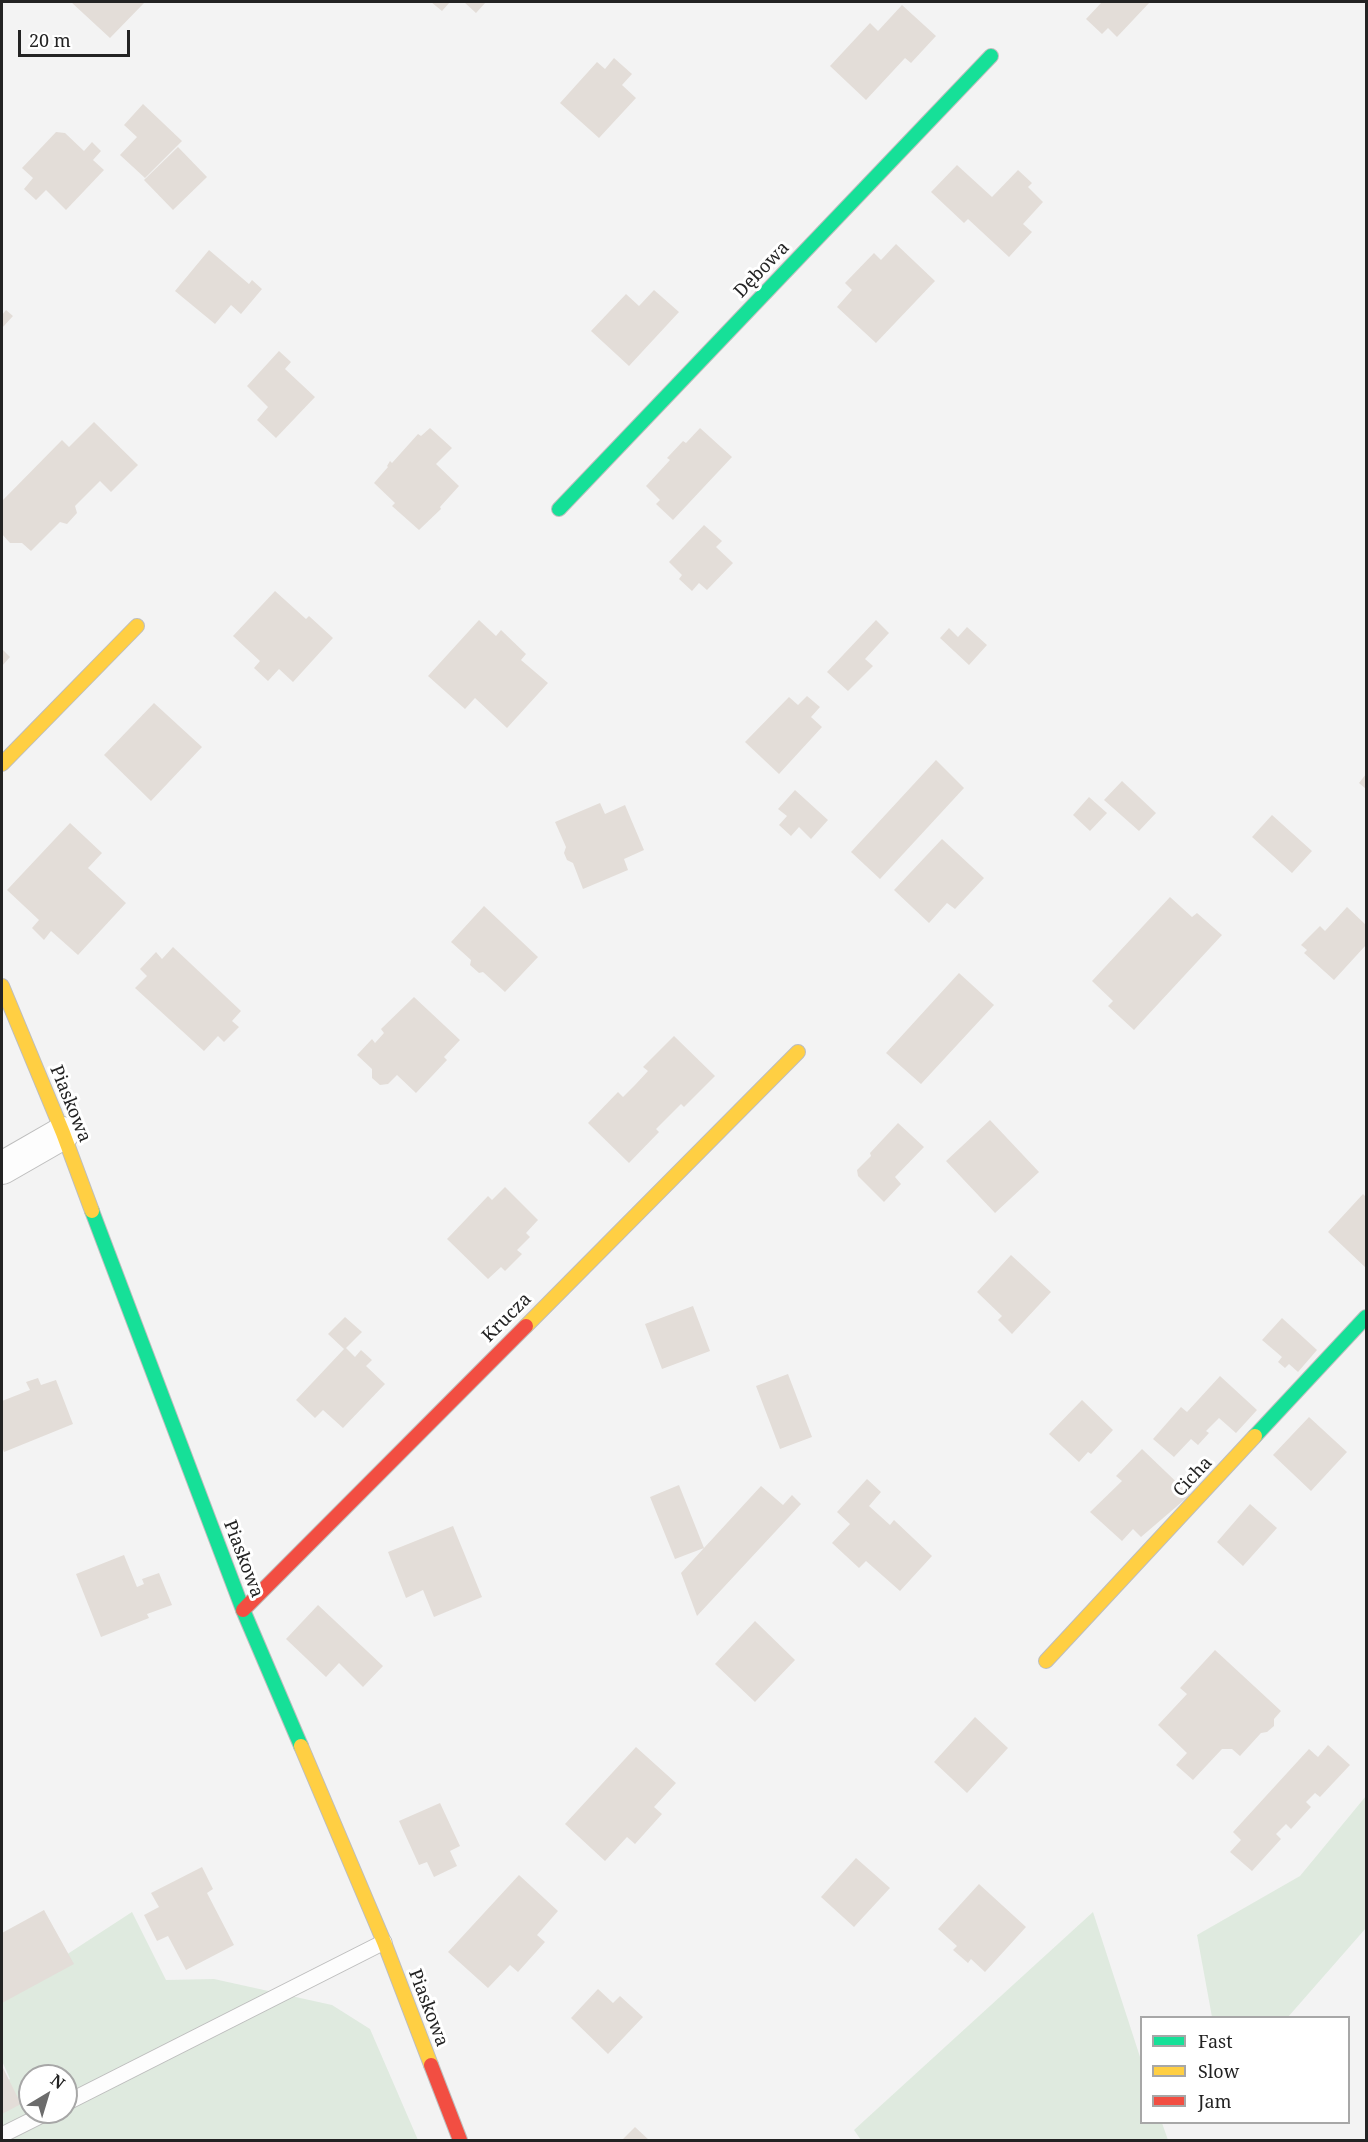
<!DOCTYPE html>
<meta charset="utf-8">
<style>
body{margin:0}
#map{position:relative;width:1368px;height:2142px;overflow:hidden;background:#f3f3f3;font-family:"Noto Serif",serif}
canvas{display:block}
.frame{position:absolute;inset:0;border:3px solid #232323;pointer-events:none}
.legend{position:absolute;left:1140px;top:2016px;width:210px;height:108px;box-sizing:border-box;background:#fff;border:2px solid #a7a7a7;margin:0;padding:8px 10px;list-style:none;font-size:18px;color:#232323}
.legend li{display:flex;align-items:center;gap:12px;height:30px}
.legend b{width:30px;border:2px solid #a7a7a7}
.north{position:absolute;left:18px;top:2064px;width:60px;height:60px;box-sizing:border-box;background:#fff;border:2px solid #a7a7a7;border-radius:50%;rotate:38deg;font-size:16px;font-weight:700;line-height:24px;text-align:center;color:#232323}
.north::after{content:'';display:block;margin:auto;width:21px;height:27px;background:#6c6c6c;clip-path:polygon(50% 0,100% 100%,50% 72%,0 100%)}
.scale{position:absolute;left:18px;top:30px;width:112px;height:27px;box-sizing:border-box;border:3px solid #232323;border-top:0;padding-left:8px;font-size:18px;line-height:21px;white-space:nowrap;color:#232323;-webkit-text-stroke:4px #fff;paint-order:stroke}
</style>
<div id="map">
<canvas width="1368" height="2142"></canvas>
<div class="frame"></div>
<ul class="legend">
<li><b style="height:8px;background:#16e098"></b>Fast</li>
<li><b style="height:8px;background:#ffcf43"></b>Slow</li>
<li><b style="height:8px;background:#f24e42"></b>Jam</li>
</ul>
<div class="north">N</div>
<div class="scale">20 m</div>
</div>
<script>
const context = document.querySelector('canvas').getContext('2d');
context.lineJoin = 'round';
function fillPath(path, color) {
  context.fillStyle = color;
  context.fill(path, 'evenodd');
}
function stroke(path, color, width, dash) {
  context.strokeStyle = color;
  context.lineWidth = width;
  context.lineCap = dash ? 'butt' : 'round';
  context.setLineDash(dash || []);
  context.stroke(path);
}
function write(font, color, halo, rows, align = 'center') {
  context.font = font + ' "Noto Serif",serif';
  context.lineWidth = 6;
  context.setLineDash([]);
  context.textBaseline = 'middle';
  context.strokeStyle = halo;
  context.fillStyle = color;
  for (const [text, x, y, turn = 0] of rows) {
    context.save();
    context.translate(x, y);
    context.rotate((+turn || 0) * Math.PI / 180);
    context.textAlign = isNaN(turn) ? turn : align;
    if (halo) context.strokeText(text, 0, 0);
    context.fillText(text, 0, 0);
    context.restore();
  }
}
const green = new Path2D(`
 M1366,1796v132l-78,89h-76l-15,-82 103,-59z
 M132,1912l34,68 48,-1 118,26 38,24 48,111h-416v-57l8,-4 -8,-18v-54l1,-11zM30,2076h36v36h-36z
 M1093,1912l48,148 1,62 20,1 6,17h-307l-7,-10z`);
const building = new Path2D(`
 M71,2h74l-35,36z
 M431,2h19l-8,9z
 M464,2h22l-10,11z
 M1102,2h48l-33,35 -9,-9 -6,6 -16,-15z
 M902,5l34,31 -25,27 -6,-5 -39,42 -36,-34 40,-43 8,8z
 M614,58l18,16 -10,11 14,13 -37,40 -39,-35 37,-41 8,7z
 M143,104l39,37 -37,37 -25,-23 17,-18 -13,-12z
 M56,132l9,1 19,18 8,-9 9,9 -8,9 11,10 -38,40 -20,-20 -10,10 -12,-11 9,-11 -11,-10z
 M178,147l29,30 -34,33 -29,-30z
 M957,165l35,32 26,-27 14,13 -4,4 15,15 -20,22 9,8 -23,25 -41,-38 -4,4 -33,-31z
 M896,244l39,37 -59,62 -39,-36 15,-17 -7,-7 29,-30 7,7z
 M209,250l40,34 3,-4 10,9 -21,25 -10,-9 -16,19 -40,-33z
 M654,290l25,22 -50,54 -38,-35 35,-37 13,12z
 M6,310l7,6 -11,12v-13z
 M279,351l12,11 -6,7 30,28 -39,41 -19,-18 11,-13 -21,-21z
 M94,422l44,43 -27,27 -11,-11 -25,25 2,7 -10,11 -7,-2 -29,29 -9,-8h-12l-8,-9v-33l60,-61 7,7z
 M430,428l22,20 -16,16 23,22 -19,21 1,2 -22,21 -27,-24 3,-3 -21,-20 14,-16 -1,-1 3,-5 2,2 26,-29 3,2z
 M700,428l32,29 -59,63 -17,-16 4,-4 -14,-14 24,-26 -3,-2 16,-17 3,2z
 M704,525l18,16 -6,6 17,16 -26,27 -8,-7 -7,8 -13,-12 3,-4 -13,-13z
 M275,591l31,28 3,-3 24,22 -40,44 -14,-13 -11,12 -14,-13 6,-7 -27,-25z
 M479,620l17,16 5,-6 25,24 -5,6 27,23 -41,45 -32,-30 -10,11 -37,-33z
 M876,620l13,13 -24,26 8,7 -25,25 -21,-19z
 M967,627l20,18 -18,20 -29,-27 9,-10 9,9z
 M2,649l8,8 -8,9z
 M807,696l13,11 -9,10 11,10 -43,47 -34,-32 44,-45 9,8z
 M154,703l48,44 -51,54 -47,-46z
 M936,760l28,28 -84,91 -29,-27z
 M1366,774v15l-7,-6z
 M1122,781l34,32 -17,18 -35,-31z
 M795,790l33,30 -17,19 -12,-12 -8,9 -12,-11 8,-9 -9,-7z
 M1089,797l18,16 -17,18 -17,-16z
 M600,803l5,11 20,-9 19,45 -20,9 4,11 -45,19 -10,-26 -6,-3 -3,-7 2,-6 -11,-25z
 M1272,815l40,36 -20,22 -40,-36z
 M70,823l32,30 -14,15 38,35 -48,52 -27,-24 -7,9 -12,-12 7,-8 -32,-30z
 M942,839l42,39 -29,31 -8,-6 -18,20 -35,-33z
 M1170,897l22,20 5,-4 25,22 -88,95 -26,-24 5,-5 -21,-20z
 M484,906l54,51 -33,35 -22,-20 -4,1 -9,-8 1,-5 -20,-18z
 M1347,907l19,18v20l-32,35 -30,-27 3,-3 -6,-5 19,-19 5,5z
 M173,947l68,64 -9,10 7,6 -15,15 -6,-6 -14,15 -69,-63 12,-12 -7,-7 16,-17 6,7z
 M959,973l35,32 -73,79 -35,-31z
 M414,997l46,43 -16,17 3,3 -31,33 -19,-18 -9,9 -8,1 -8,-7v-9l-15,-14 15,-16 3,4 9,-10 -3,-4z
 M674,1036l41,40 -31,31 -3,-3 -25,25 3,3 -30,31 -41,-40 30,-31 5,5 12,-12 13,-14 -5,-4z
 M990,1120l49,52 -44,41 -49,-52z
 M898,1123l26,24 -29,30 6,7 -17,18 -26,-26 -1,-6 14,-14 -1,-3z
 M505,1187l33,33 -12,13 4,4 -13,13 5,4 -17,17 -4,-4 -13,12 -41,-40 41,-43 4,4z
 M1363,1194l3,3v71l-38,-36z
 M1011,1255l40,37 -39,42 -14,-14 4,-4 -25,-24z
 M693,1306l17,45 -48,18 -17,-45z
 M345,1317l17,15 -16,16 9,9 6,-7 11,10 -6,6 19,18 -42,44 -20,-18 -8,8 -19,-18 48,-51 -16,-15z
 M1282,1318l35,32 -19,22 -9,-8 -4,4 -7,-6 4,-5 -20,-17z
 M788,1374l24,63 -32,12 -24,-63z
 M1220,1376l37,34 -21,23 -17,-15 -13,13 3,2 -11,12 -7,-6 -17,18 -21,-18 28,-32 6,5z
 M38,1378l3,7 15,-5 17,44 -69,28 -2,-6v-45l28,-11 -4,-8z
 M1082,1400l31,30 -22,24 -3,-2 -9,10 -30,-28z
 M1309,1417l38,35 -36,39 -38,-36z
 M1142,1449l48,46 -49,42 -8,-8 -11,12 -32,-29 32,-31 -6,-5z
 M867,1479l14,13 -12,14 21,19 4,-5 38,36 -32,35 -34,-30 -7,7 -27,-25 18,-19 -13,-12z
 M679,1485l25,63 -29,11 -25,-62z
 M761,1486l22,19 9,-10 9,9 -104,112 -16,-43z
 M1250,1504l27,24 -34,38 -26,-24z
 M453,1526l29,71 -48,20 -11,-27 -17,8 -18,-46z
 M124,1555l13,32 7,-3 -2,-5 17,-6 13,32 -25,9 2,4 -48,19 -25,-63z
 M318,1605l65,61 -20,21 -24,-24 -13,14 -40,-38z
 M755,1621l40,39 -40,42 -40,-38z
 M1215,1650l66,61 -7,8v7l-7,6 -6,1 -21,23 -8,-7h-10l-29,31 -17,-15 11,-12 -29,-28 29,-31 -7,-6z
 M975,1717l33,31 -41,45 -33,-31z
 M1328,1745l22,20 -30,32 -5,-4 -9,9 5,5 -20,22 -5,-5 -10,10 5,5 -29,32 -22,-19 11,-12 -8,-8 76,-83 9,8z
 M636,1747l40,36 -22,24 8,7 -27,30 -8,-7 -22,24 -40,-37z
 M440,1803l20,43 -10,5 7,15 -23,11 -7,-15 -8,3 -20,-44z
 M856,1858l34,30 -36,39 -33,-30z
 M202,1867l11,22 -6,4 27,52 -48,25 -18,-34 -11,5 -13,-26 15,-8 -8,-14z
 M519,1875l39,36 -21,24 8,7 -27,30 -8,-7 -22,23 -40,-36z
 M979,1884l47,43 -41,45 -14,-13 -3,4 -15,-13 4,-4 -19,-17z
 M44,1910l30,54 -72,39v-70z
 M598,1989l15,14 7,-7 23,21 -35,37 -37,-36z
 M2,2066l19,38 -19,10z
 M635,2127l14,13h-27z`);
const lane = new Path2D(`
 M66,2103l318,-161
 M2,2135l46,-23`);
const street = new Path2D(`
 M2,1168l61,-35`);
const fast = new Path2D(`
 M559,509l432,-453
 M92,1211l151,399 58,136
 M1255,1436l111,-119`);
const slow = new Path2D(`
 M2,764l135,-138
 M2,986l61,147 29,78
 M526,1326l272,-274
 M1046,1661l209,-225
 M301,1746l83,196 47,123`);
const jam = new Path2D(`
 M243,1610l283,-284
 M431,2065l29,75`);
const streetNames = [
 ["Dębowa",762,270,-46],
 ["Piaskowa",70,1104,68],
 ["Krucza",507,1318,-45],
 ["Cicha",1193,1477,-47],
 ["Piaskowa",243,1559,69],
 ["Piaskowa",428,2008,69]
];
fillPath(green, '#dfeadf');
fillPath(building, '#e3ddd8');
stroke(lane, '#bdbdbd', 17);
stroke(street, '#bdbdbd', 34);
stroke(fast, '#bdbdbd', 16);
stroke(slow, '#bdbdbd', 16);
stroke(jam, '#bdbdbd', 16);
stroke(lane, '#fdfdfd', 15);
stroke(street, '#fdfdfd', 32);
stroke(fast, '#16e098', 14);
stroke(slow, '#ffcf43', 14);
stroke(jam, '#f24e42', 14);
write('18px', '#232323', '#fff', streetNames);
</script>
